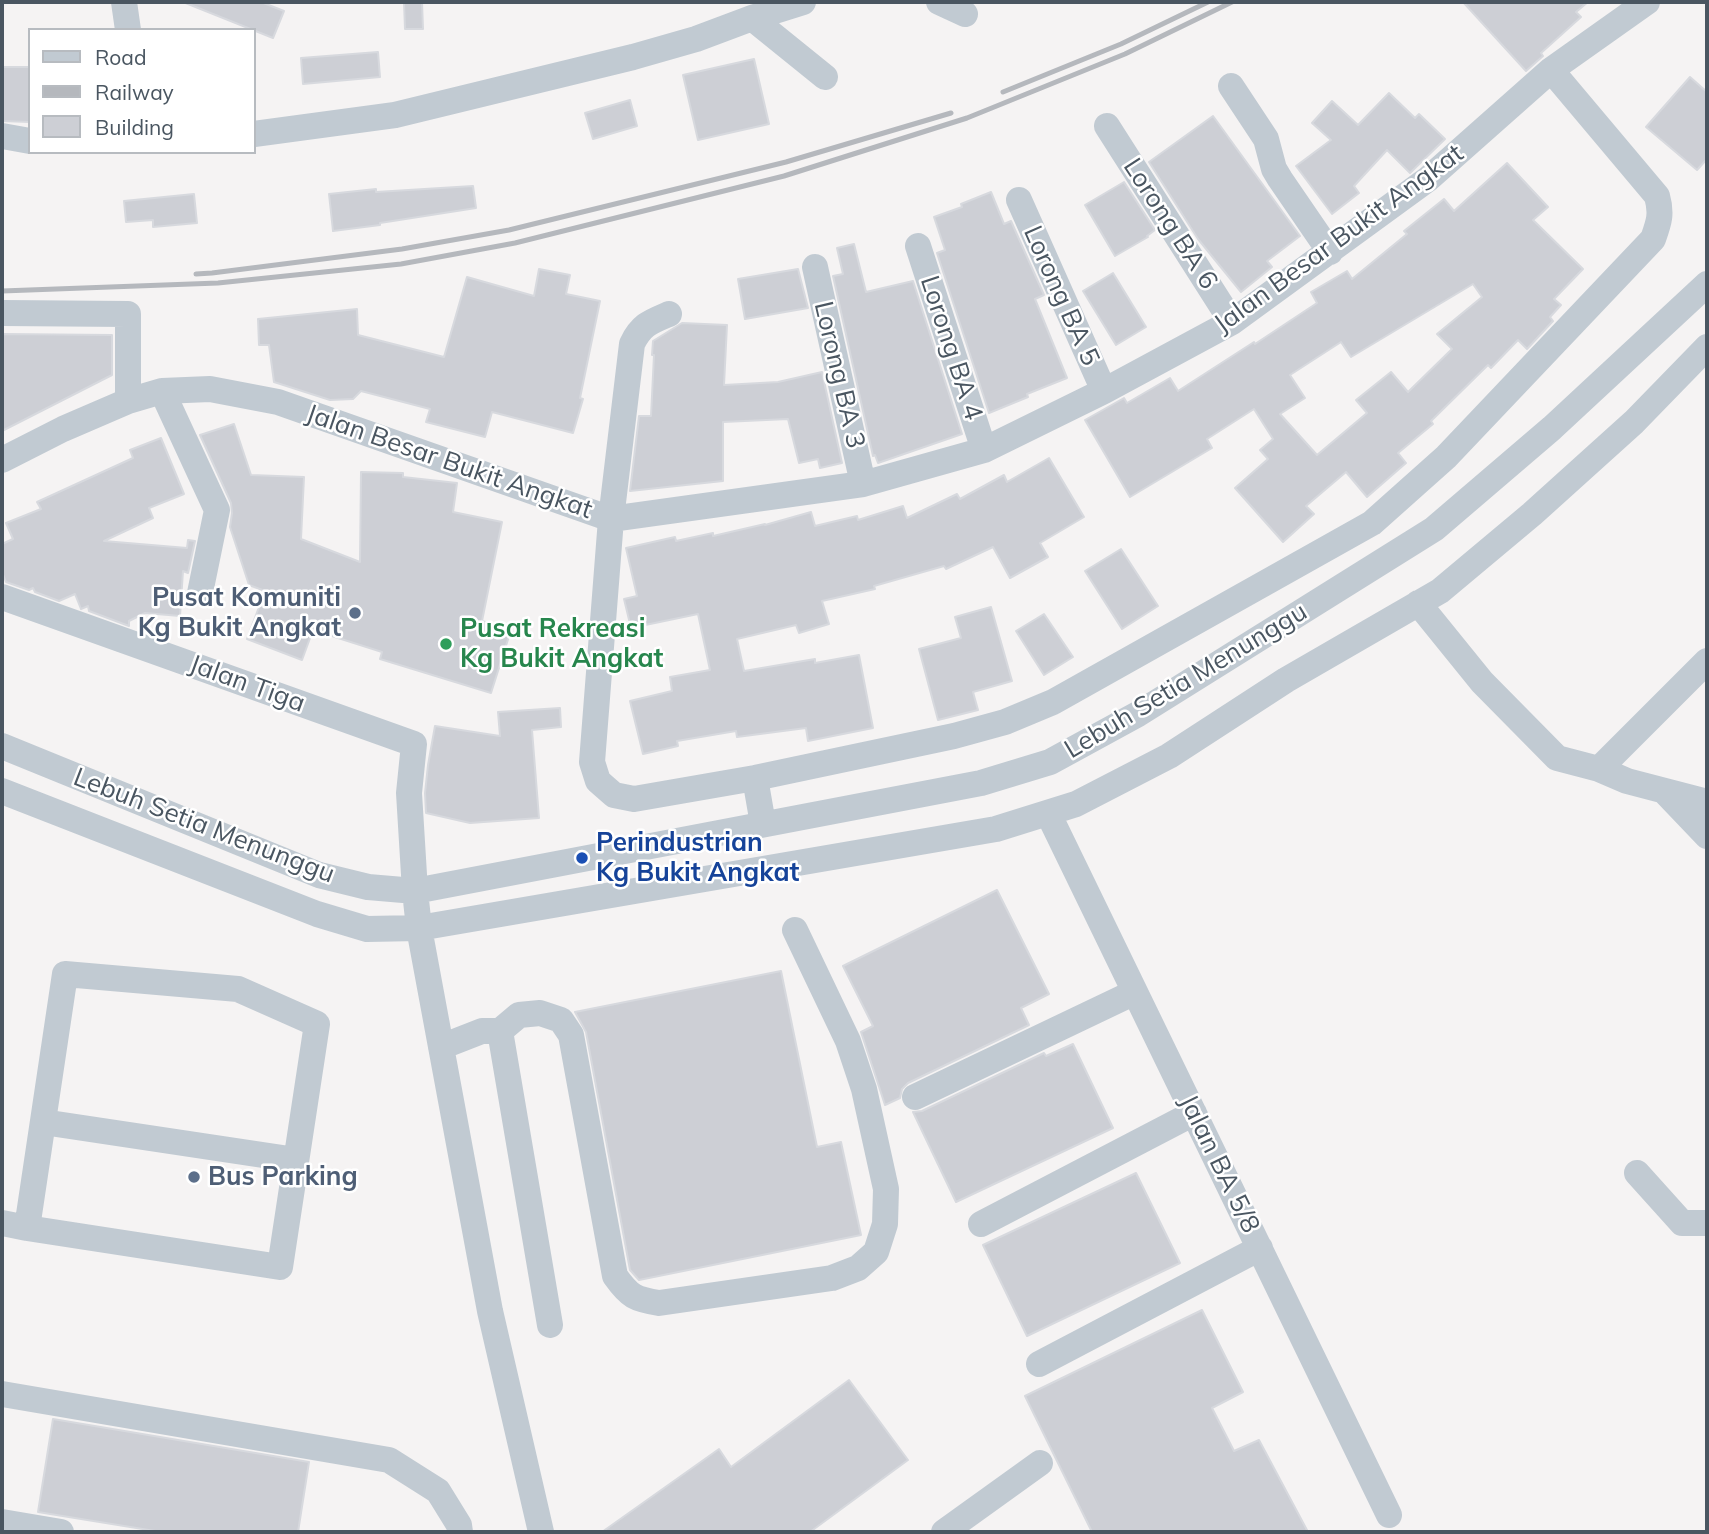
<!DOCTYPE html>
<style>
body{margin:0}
#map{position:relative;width:1709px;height:1534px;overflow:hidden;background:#f5f3f3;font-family:Mulish,sans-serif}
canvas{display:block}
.frame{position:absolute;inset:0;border:4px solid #4a5661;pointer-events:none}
.legend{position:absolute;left:28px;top:28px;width:228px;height:126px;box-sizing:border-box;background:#fff;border:2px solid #b7bbc0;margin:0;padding:9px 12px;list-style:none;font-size:21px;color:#4a5661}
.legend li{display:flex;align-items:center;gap:14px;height:35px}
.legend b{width:35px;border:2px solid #b7bbc0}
</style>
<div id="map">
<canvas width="1709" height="1534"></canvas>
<div class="frame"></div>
<ul class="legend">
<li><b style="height:9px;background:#c1cad2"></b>Road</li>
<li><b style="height:9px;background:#b5b8bd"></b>Railway</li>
<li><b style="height:19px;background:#cdcfd5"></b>Building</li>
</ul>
</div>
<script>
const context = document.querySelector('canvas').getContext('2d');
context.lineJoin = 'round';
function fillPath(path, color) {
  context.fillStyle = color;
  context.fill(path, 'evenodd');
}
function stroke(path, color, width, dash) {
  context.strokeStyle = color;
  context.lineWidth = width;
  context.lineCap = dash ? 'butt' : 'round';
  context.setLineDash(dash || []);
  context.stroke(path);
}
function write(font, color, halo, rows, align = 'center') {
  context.font = font + ' Mulish,sans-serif';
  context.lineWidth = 5;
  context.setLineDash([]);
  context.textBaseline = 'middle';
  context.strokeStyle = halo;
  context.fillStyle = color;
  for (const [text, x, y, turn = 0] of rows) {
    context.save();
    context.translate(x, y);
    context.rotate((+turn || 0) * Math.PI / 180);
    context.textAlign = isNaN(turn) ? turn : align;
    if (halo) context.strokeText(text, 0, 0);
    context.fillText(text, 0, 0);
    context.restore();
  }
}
const building = new Path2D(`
 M183,2h78l23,9 -11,27z
 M404,2h18l1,27h-18z
 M1463,2h125l-12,10 5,5 -40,36 2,3 -17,15z
 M378,52l2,25 -77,7 -2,-26z
 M754,59l15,65 -71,16 -15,-65z
 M2,67h28v55l-28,-1z
 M1690,77l17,15v67l-10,11 -51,-43z
 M1389,93l26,25 4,-4 26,25 -35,34 -23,-23 -33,36 5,7 -27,21 -36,-48 35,-26 -19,-17 20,-22 26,24z
 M630,100l7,26 -44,13 -8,-26z
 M1213,116l87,120 -33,25 5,6 -31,25 -43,-53 -49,-77z
 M1507,163l41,44 -15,13 50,49 -29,30 7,6 -11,12 3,4 -26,28 -9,-9 -27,28 -3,-3 -57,56 2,3 -35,29 8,10 -39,34 -21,-25 -40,34 8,8 -31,28 -48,-54 33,-29 -8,-9 13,-11 -19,-30 -47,30 5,9 -82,49 -45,-77 39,-22 3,5 43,-25 8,13 76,-49 1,2 62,-41 -6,-11 36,-21 5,8 55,-45 -3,-3 40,-32 10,12zM1473,284l9,13 -45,37 15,15 -44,43 -17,-20 -35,28 11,13 -50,42 -37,-41 25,-16 -15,-23 51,-33 10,15z
 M1124,182l31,48 -8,6 1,1 -33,19 -30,-51z
 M473,186l3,22 -96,15v2l-47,6 -4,-37 47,-5v3z
 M991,192l13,32 7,-3 33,74 -9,4 32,79 -40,16 1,3 -39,16 -52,-160 8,-3 -11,-33 28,-10 -1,-3z
 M194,194l3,29 -44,4v-7l-27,2 -2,-21z
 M854,244l12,48 47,-11 49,153 -84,29 -3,-8 -2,1 -40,-180 10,-2 -6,-26z
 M539,269l31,6 -4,19 34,7 -20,97 3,1 -10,34 -81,-21 -7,25 -59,-15 4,-13 -69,-18 -8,8 -23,1 -56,-18 -5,-37h-10l-1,-26 99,-10 1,26 86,22 23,-80 67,19z
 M798,269l10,39 -63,11 -7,-40z
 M1113,273l33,54 -30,18 -33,-54z
 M682,323l45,2 -3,60 54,-3 44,-10 20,91 -22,5 -2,-9 -19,4 -11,-44 -65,3v59l-93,10 9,-75h12l3,-61h-2l1,-14z
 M2,334l110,1v40l-110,56z
 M234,424l17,51 53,2 -3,62 59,23 1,-90 42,1v4l54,6 -4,29 49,10 -20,99 29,9 -20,63 -111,-34 2,-7 -69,-22 -11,30 -55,-21 18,-48 -16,-6 -19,-58 2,-14 -1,-10 -31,-68z
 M161,438l23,56 -35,14 4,10 -49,23 83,7 1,-8 7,1 -7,32 -5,-2 -3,45 -35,-3 -16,8v5l-40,-15 -1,-5 -7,3 -6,-15 -16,7 -24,-9 -2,-4 -4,2 -23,-8 -4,-10v-28l11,-5 -7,-16 35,-14 -4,-7 96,-44 -3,-8z
 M1049,458l35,59 -44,26 8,14 -38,21 -17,-31 -47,22 -2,-3 -70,20 1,3 -53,12 7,23 -30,9 -3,-8 -59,14 7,32 71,-12v4l44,-8 14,73 -65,13 -2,-13 -69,9 -1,-6 -59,10 1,5 -35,8 -13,-53 42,-10 -2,-14 40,-7 -12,-56 -67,14 -7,-29 13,-3 -11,-48 49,-11 1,4 37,-8v3l52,-12v1l46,-13 4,14 42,-10 1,4 45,-14 4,12 50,-24 3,5 44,-24 3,7z
 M1121,549l37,57 -36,23 -37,-58z
 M991,607l21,74 -39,11 5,18 -40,10 -19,-71 42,-11 -6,-21z
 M1044,614l29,43 -29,18 -28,-44z
 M560,708l1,19 -29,3 7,88 -69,5 -44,-10 -1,-20 3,-28 7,-39 65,10 -2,-24z
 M997,890l52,104 -28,14 8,17 -121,58 -6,6 -2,9 -15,7 -24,-73 12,-6 -30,-60z
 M781,971l36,176 24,-5 20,93 -222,45 -9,-10 -44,-238 -11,-20z
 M1073,1044l40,84 -157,74 -43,-90 9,-1 122,-58 2,3z
 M1136,1173l44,90 -153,73 -44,-91z
 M1202,1310l41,82 -31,16 22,43 25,-11 49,92h-216l-67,-136z
 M849,1380l59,80 -98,72h-208l117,-83 12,18z
 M53,1419l256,43 -11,70h-137l-123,-20z`);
const minor = new Path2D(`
 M124,2l4,28
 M939,2l26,12
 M752,18l73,59
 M1231,86l35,53 8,30 6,10 50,73
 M1107,126l125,196
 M254,134l141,-19 238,-58 63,-18 56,-21 51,-16
 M2,136l28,5
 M1019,200l85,191
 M918,246l66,204
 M815,267l48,217
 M2,313l126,1v87
 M669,314c-19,8 -28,11 -37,30l-21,175 -19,243 6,19 16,14 20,4 121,-21 199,-42 51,-14 48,-20 319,-179 74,-66 207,-218c6,-17 9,-25 4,-43l-106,-126
 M162,391l55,119 -17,83
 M2,460l61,-31 65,-28 34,-10 48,-2 68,13 333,117 252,-35 121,-34 120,-59 128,-69 196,-143 123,-109 96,-68
 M2,597l412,147 -5,49 6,98 4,37 71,383 51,221
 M1418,603l64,79 75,76 42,11 28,12 80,21
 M2,746l317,129 49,12 47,4 566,-108 69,-21 88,-48 296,-185 118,-101 155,-144
 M1599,769l108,-108
 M755,778l8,46
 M2,791l315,123 50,15 52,-1 577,-99 80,-25 93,-48 117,-76 154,-89 92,-77 102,-92 73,-75
 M1665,792l42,44
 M1048,813l341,702
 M500,1031l19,-16 21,-2 21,7 10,15 44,241c15,21 20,23 44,27l173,-25 26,-10 18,-16 9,-28 1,-35 -22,-100 -16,-48 -53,-111
 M441,1047l41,-16h18l50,294
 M915,1097l220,-105
 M43,1122l253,38
 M1637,1173l45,50h25
 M2,1223l25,5 253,39 37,-243 -79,-35 -173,-15 -38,254
 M981,1224l213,-111
 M1039,1364l221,-116
 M2,1394l387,66 49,31 21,34 1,7
 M2,1522l59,10
 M944,1532l96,-69`);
const rail = new Path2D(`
 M1003,92l118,-48 87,-42
 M196,274l16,-1 190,-24 107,-19 277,-68 165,-49
 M2,291l216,-8 183,-19 114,-21 269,-67 183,-58 158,-64 107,-52`);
const markers = [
 [355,613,7,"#5c6f8a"],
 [446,644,7,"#2e9e5b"],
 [582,858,7,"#1a4fb4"],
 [194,1177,7,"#5c6f8a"]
];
const streetNames = [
 ["Lorong BA 6",1170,224,57],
 ["Jalan Besar Bukit Angkat",1339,239,-36],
 ["Lorong BA 5",1061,296,66],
 ["Lorong BA 4",951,348,72],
 ["Lorong BA 3",839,375,77],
 ["Jalan Besar Bukit Angkat",449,462,19],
 ["Lebuh Setia Menunggu",1186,681,-31],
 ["Jalan Tiga",247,684,20],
 ["Lebuh Setia Menunggu",204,826,21],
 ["Jalan BA 5/8",1219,1164,64]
];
const serviceNames = [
 ["Pusat Komuniti",341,598],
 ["Kg Bukit Angkat",341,628],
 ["Bus Parking",208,1177,"left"]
];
const leisureNames = [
 ["Pusat Rekreasi",460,629],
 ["Kg Bukit Angkat",460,659]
];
const transitNames = [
 ["Perindustrian",596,843],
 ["Kg Bukit Angkat",596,873]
];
fillPath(building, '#cdcfd5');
stroke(building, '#d7d9de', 2);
stroke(minor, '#c1cad2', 26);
stroke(rail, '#b5b8bd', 5);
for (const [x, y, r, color] of markers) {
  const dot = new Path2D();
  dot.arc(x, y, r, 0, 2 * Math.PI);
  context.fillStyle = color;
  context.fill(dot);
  stroke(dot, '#fff', 2.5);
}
write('26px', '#4a5661', '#fff', streetNames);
write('bold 26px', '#4e5e75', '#fff', serviceNames, 'right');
write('bold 26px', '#27864d', '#fff', leisureNames, 'left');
write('bold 26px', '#164399', '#fff', transitNames, 'left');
</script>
